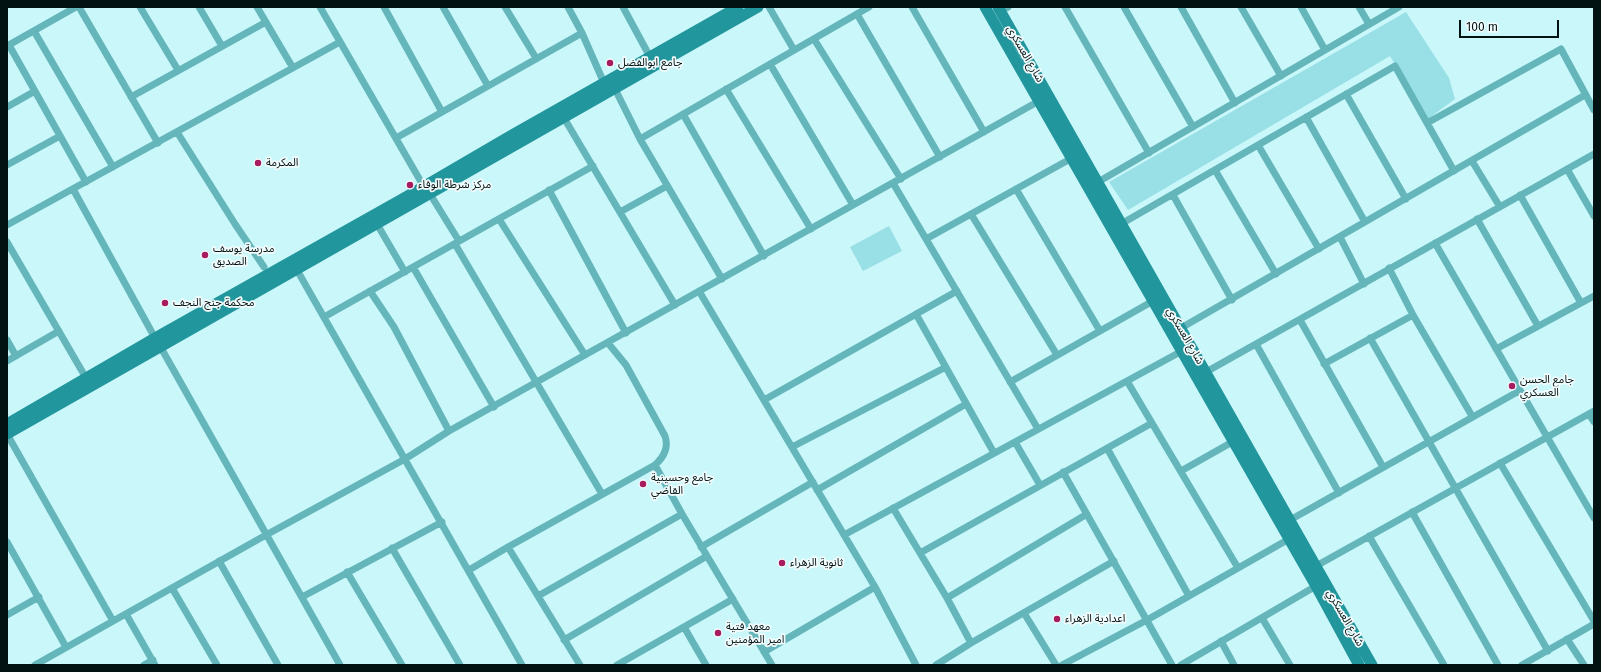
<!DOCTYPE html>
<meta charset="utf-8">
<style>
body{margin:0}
#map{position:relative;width:1601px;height:672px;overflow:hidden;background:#c9f7fa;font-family:"Fira Sans",sans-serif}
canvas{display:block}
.frame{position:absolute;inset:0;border:8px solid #021112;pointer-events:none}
.scale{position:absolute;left:1459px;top:20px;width:100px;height:18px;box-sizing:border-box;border:2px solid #021112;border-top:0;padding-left:5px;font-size:12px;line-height:14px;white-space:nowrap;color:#021112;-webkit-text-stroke:3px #f3fcfd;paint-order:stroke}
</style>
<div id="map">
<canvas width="1601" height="672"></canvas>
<div class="frame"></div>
<div class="scale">100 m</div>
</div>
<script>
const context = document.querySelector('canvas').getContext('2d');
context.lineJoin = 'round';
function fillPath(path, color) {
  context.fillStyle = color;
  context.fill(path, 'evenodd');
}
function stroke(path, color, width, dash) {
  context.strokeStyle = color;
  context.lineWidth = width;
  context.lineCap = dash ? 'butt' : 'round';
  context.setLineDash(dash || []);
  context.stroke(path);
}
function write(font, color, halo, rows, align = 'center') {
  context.font = font + ' "Fira Sans","Noto Sans Arabic",sans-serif';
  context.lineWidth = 3.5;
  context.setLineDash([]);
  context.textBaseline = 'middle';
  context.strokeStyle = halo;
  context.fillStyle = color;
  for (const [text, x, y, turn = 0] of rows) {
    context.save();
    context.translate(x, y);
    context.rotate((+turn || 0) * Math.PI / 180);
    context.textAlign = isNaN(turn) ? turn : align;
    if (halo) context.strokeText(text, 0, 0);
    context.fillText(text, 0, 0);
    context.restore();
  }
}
const green = new Path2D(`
 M1406,12l43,66 6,21 -27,20 -38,-63 -262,154 -19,-28z
 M889,226l13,25 -39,20 -13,-24z`);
const street = new Path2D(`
 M79,7l79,136
 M140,7l38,63
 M199,7l23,39
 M257,7l36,61
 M320,7l104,180
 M384,7l58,105
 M443,7l45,79
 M505,7l31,51
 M568,7l14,26 22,50
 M623,7l27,50
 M769,7l25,43
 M912,7l72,125
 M1065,7l84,146
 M1124,7l69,120
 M1181,7l54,96
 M1241,7l40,69
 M1301,7l24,43
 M1359,7l10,17
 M1000,11l8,-4
 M857,14l83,143
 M34,31l79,136
 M814,39l87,140
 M9,45l77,137
 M7,46l69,-39
 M770,64l83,141
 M615,89l25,50 82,140
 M726,89l85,140
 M1346,94l60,105
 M131,97l135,-75
 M7,107l28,-16
 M683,114l81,142
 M1306,117l59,105
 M564,118l111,187
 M1427,123l134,-74 33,61
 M177,132l58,92 29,43
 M396,138l186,-105
 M640,139l229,-132
 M1258,145l61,104
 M1472,161l28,46
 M7,165l53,-29
 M1567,169l27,47
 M1215,170l61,104
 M1098,182l301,-175
 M893,183l145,246
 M73,189l82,149
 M1016,189l84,142
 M549,190l77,143
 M430,194l29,47
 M1173,195l59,105
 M1520,195l61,108
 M620,212l47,-26
 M971,214l86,141
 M499,219l86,136
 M1477,219l61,107
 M377,224l28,48
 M1121,224l274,-158 59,105
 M7,225l333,-183
 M1340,237l24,47
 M926,239l146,-81
 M7,242l79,136
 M1435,243l159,275
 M455,244l147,250
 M413,267l81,140
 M1389,268l24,47 59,101
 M297,270l225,395
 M370,291l24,36 55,104
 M699,291l176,296 41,78
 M916,314l78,139
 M324,317l269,-151
 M1300,320l83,147
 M1181,328l404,-233
 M1370,338l178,313
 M7,340l9,16
 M1256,344l83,149
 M160,346l180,319
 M1496,349l98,-53
 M7,361l52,-30
 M1324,364l89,-49
 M1206,372l388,-218
 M1127,381l111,187
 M1010,382l143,-81
 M764,400l193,-109
 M1589,414l5,8
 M7,434l106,187
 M1015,442l25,43
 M792,447l154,-80
 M1107,448l82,148
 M1500,463l94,158
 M655,465l27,49 90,151
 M1181,471l53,-30
 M1063,472l109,193
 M817,490l149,-86
 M893,508l54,90 24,45
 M1412,512l86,153
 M1290,520l229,-129
 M844,535l338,-184
 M1369,536l75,129
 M7,542l59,105
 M508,547l72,118
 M701,547l112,-65
 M392,548l68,117
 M920,553l232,-130
 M219,561l59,104
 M1316,566l278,-155
 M469,570l39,-23 147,-82c9,-8 14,-17 10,-29l-39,-71 -18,-22
 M347,572l55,93
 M172,588l45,77
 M538,596l144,-82
 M302,597l140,-75
 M947,598l140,-84
 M1024,613l32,52
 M126,614l29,51
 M7,615l32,-18
 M1262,618l28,47
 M684,627l22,38
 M1567,639l17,26
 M564,640l143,-84
 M1221,641l13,24
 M764,652l111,-65
 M35,665l231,-130 139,-76 44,-28 590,-330
 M144,665l9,-5
 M617,665l116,-66
 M936,665l35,-22 143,-82
 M1062,665l85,-45 142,-81
 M1181,665l135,-79
 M1522,665l72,-41`);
const secondary = new Path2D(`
 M985,7l331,579 43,79
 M998,7l374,658
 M7,424l148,-86 249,-140 108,-63 226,-128
 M7,434l751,-427`);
const markers = [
 [610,63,4,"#a71b5f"],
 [258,163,4,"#a71b5f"],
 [410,185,4,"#a71b5f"],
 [205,255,4,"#a71b5f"],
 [165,303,4,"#a71b5f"],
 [1512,386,4,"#a71b5f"],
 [643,484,4,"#a71b5f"],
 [782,563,4,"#a71b5f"],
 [1057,619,4,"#a71b5f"],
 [718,633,4,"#a71b5f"]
];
const streetNames = [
 ["شارع العسكري",1025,54,60],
 ["شارع العسكري",1185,336,60],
 ["شارع العسكري",1345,618,60]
];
const poiNames = [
 ["جامع ابوالفضل",618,63],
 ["المكرمة",266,163],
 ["مركز شرطة الوفاء",418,185],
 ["مدرسة يوسف",213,249],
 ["الصديق",213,262],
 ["محكمة جنح النجف",173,303],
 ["جامع الحسن",1520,380],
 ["العسكري",1520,393],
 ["جامع وحسينية",651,478],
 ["القاضي",651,491],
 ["ثانوية الزهراء",790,563],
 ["اعدادية الزهراء",1065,619],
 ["معهد فتية",726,627],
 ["امير المؤمنين",726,640]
];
fillPath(green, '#98e0e5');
stroke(street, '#64b6bb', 7);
stroke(secondary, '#22969d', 11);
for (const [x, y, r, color] of markers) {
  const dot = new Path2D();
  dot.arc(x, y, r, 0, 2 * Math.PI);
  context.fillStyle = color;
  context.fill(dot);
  stroke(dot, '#f3fcfd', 1.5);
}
write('11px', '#021112', '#f3fcfd', streetNames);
write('11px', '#021112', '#f3fcfd', poiNames, 'left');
</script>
